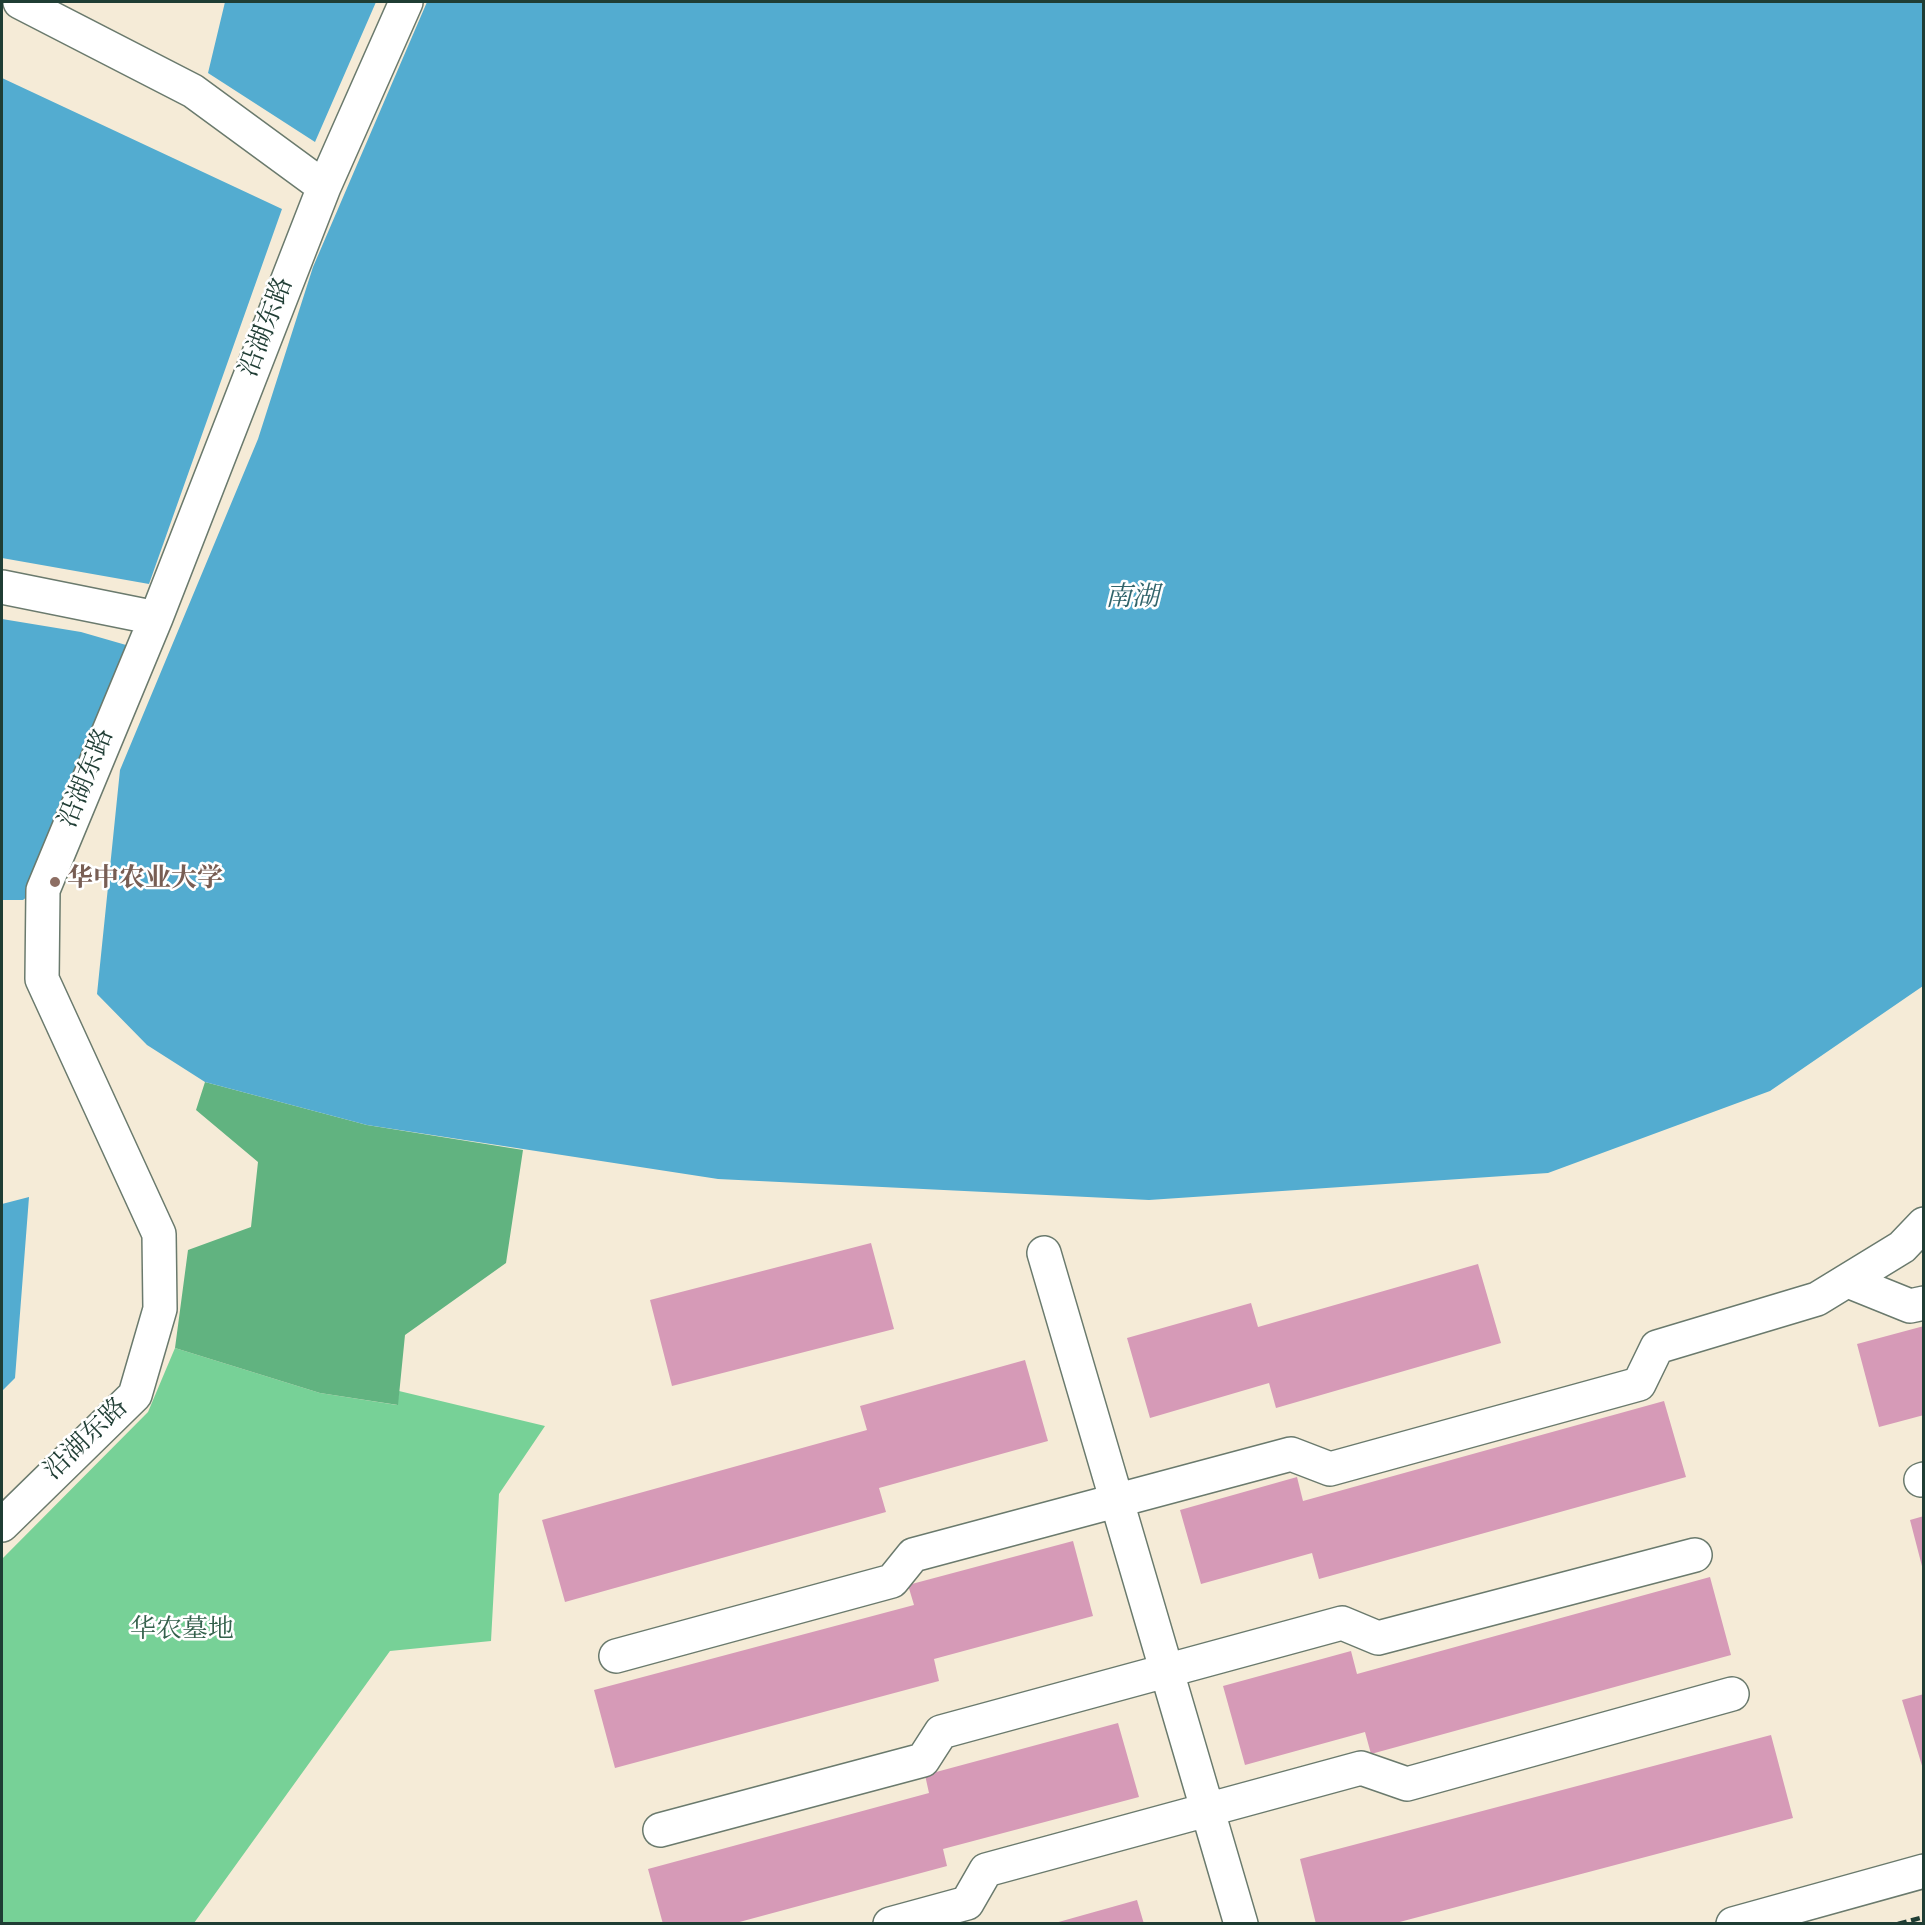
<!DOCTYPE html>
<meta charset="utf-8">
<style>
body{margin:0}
#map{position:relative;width:1925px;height:1925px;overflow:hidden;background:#f5ebd7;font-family:"Sorts Mill Goudy",serif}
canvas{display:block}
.frame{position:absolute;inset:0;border:3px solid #1f3d34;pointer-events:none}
</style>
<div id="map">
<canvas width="1925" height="1925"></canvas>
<div class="frame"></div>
</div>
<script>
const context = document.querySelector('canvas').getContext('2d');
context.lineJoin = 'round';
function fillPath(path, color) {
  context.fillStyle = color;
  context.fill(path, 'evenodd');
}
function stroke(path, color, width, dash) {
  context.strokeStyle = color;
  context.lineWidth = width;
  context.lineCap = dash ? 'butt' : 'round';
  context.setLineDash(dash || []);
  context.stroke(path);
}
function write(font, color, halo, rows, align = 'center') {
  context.font = font + ' "Sorts Mill Goudy","Noto Serif SC",serif';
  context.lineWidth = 5;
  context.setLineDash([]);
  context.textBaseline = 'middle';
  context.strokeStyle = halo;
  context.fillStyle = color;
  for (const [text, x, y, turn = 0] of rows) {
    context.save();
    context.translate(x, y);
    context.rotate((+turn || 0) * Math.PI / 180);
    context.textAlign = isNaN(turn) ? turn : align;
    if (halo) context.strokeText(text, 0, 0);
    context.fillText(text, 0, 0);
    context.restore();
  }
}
const green = new Path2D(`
 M175,1348l145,45 77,12 2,-14 146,35 -46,68 -8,147 -101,10 -196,272 -192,1v-365l146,-147z`);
const forest = new Path2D(`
 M205,1082l162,43 156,25 -17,113 -101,72 -7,70 -78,-12 -145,-45 13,-98 63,-23 7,-65 -62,-52z`);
const water = new Path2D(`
 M225,2h151l-61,140 -107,-69z
 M427,2h1496v984l-153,105 -222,82 -399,27 -431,-21 -351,-54 -162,-43 -58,-37 -50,-51 23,-224 138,-331 55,-172z
 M2,78l280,131 -133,375 -147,-26z
 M2,619l79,13 52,15 -105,249 -5,4h-21z
 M29,1197l-14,181 -13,13v-187z`);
const building = new Path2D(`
 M871,1243l23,86 -222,57 -22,-86z
 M1478,1264l23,79 -225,65 -7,-25 -119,35 -23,-80 124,-35 7,24z
 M1924,1326v89l-45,12 -22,-83z
 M1025,1360l23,81 -169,47 7,24 -321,90 -23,-82 325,-90 -7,-24z
 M1664,1401l22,76 -367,102 -7,-26 -111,31 -21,-74 117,-33 6,24z
 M1924,1516v54h-1l-13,-50z
 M1073,1541l20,75 -159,43 5,22 -324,87 -21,-78 320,-85 -6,-20z
 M1710,1577l21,78 -360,99 -6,-22 -120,33 -22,-79 128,-35 6,23z
 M1924,1694v75h-1l-21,-69z
 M1118,1723l21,74 -196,52 4,17 -215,58h-69l-15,-55 281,-76 -4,-18z
 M1771,1735l22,83 -401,106h-76l-16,-65z
 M1137,1900l7,24h-89v-1z`);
const minor = new Path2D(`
 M20,2l173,89 131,96
 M2,587l154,31
 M1044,1253l197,671
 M1848,1281l62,25 14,-3
 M1921,1480l3,-1
 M2,1525l133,-130 25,-86 -1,-75 -117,-255 1,-89 113,-272 168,-431 82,-185
 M616,1656l276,-75 21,-26 378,-101 39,15 309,-85 18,-37 160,-48 85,-52 22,-23
 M660,1830l263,-70 18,-28 401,-109 36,15 317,-83
 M890,1924l77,-21 19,-33 375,-102 46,16 325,-90
 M1733,1924l191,-53`);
const rail = new Path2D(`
 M1898,1924l26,-7`);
const markers = [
 [55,882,6,"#8d6e63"]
];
const streetNames = [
 ["沿湖东路",269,328,-69],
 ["沿湖东路",89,779,-68],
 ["沿湖东路",88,1441,-44]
];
const educationNames = [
 ["华中农业大学",67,882]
];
const parkNames = [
 ["华农墓地",182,1633]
];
const waterNames = [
 ["南湖",1132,600]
];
fillPath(green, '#77d197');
fillPath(forest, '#61b380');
fillPath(water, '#53acd0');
fillPath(building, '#d69ab7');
stroke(minor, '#6a7a6d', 36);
stroke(minor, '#fff', 33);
stroke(rail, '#1f3d34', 4.5, [9, 4.5]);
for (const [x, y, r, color] of markers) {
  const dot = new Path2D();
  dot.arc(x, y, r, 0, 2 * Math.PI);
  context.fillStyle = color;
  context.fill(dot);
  stroke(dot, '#fff', 2);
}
write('26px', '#1f3d34', '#fff', streetNames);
write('bold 26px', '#785e54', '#fff', educationNames, 'left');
write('26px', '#35624d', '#fff', parkNames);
write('italic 27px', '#31646b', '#fff', waterNames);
</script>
